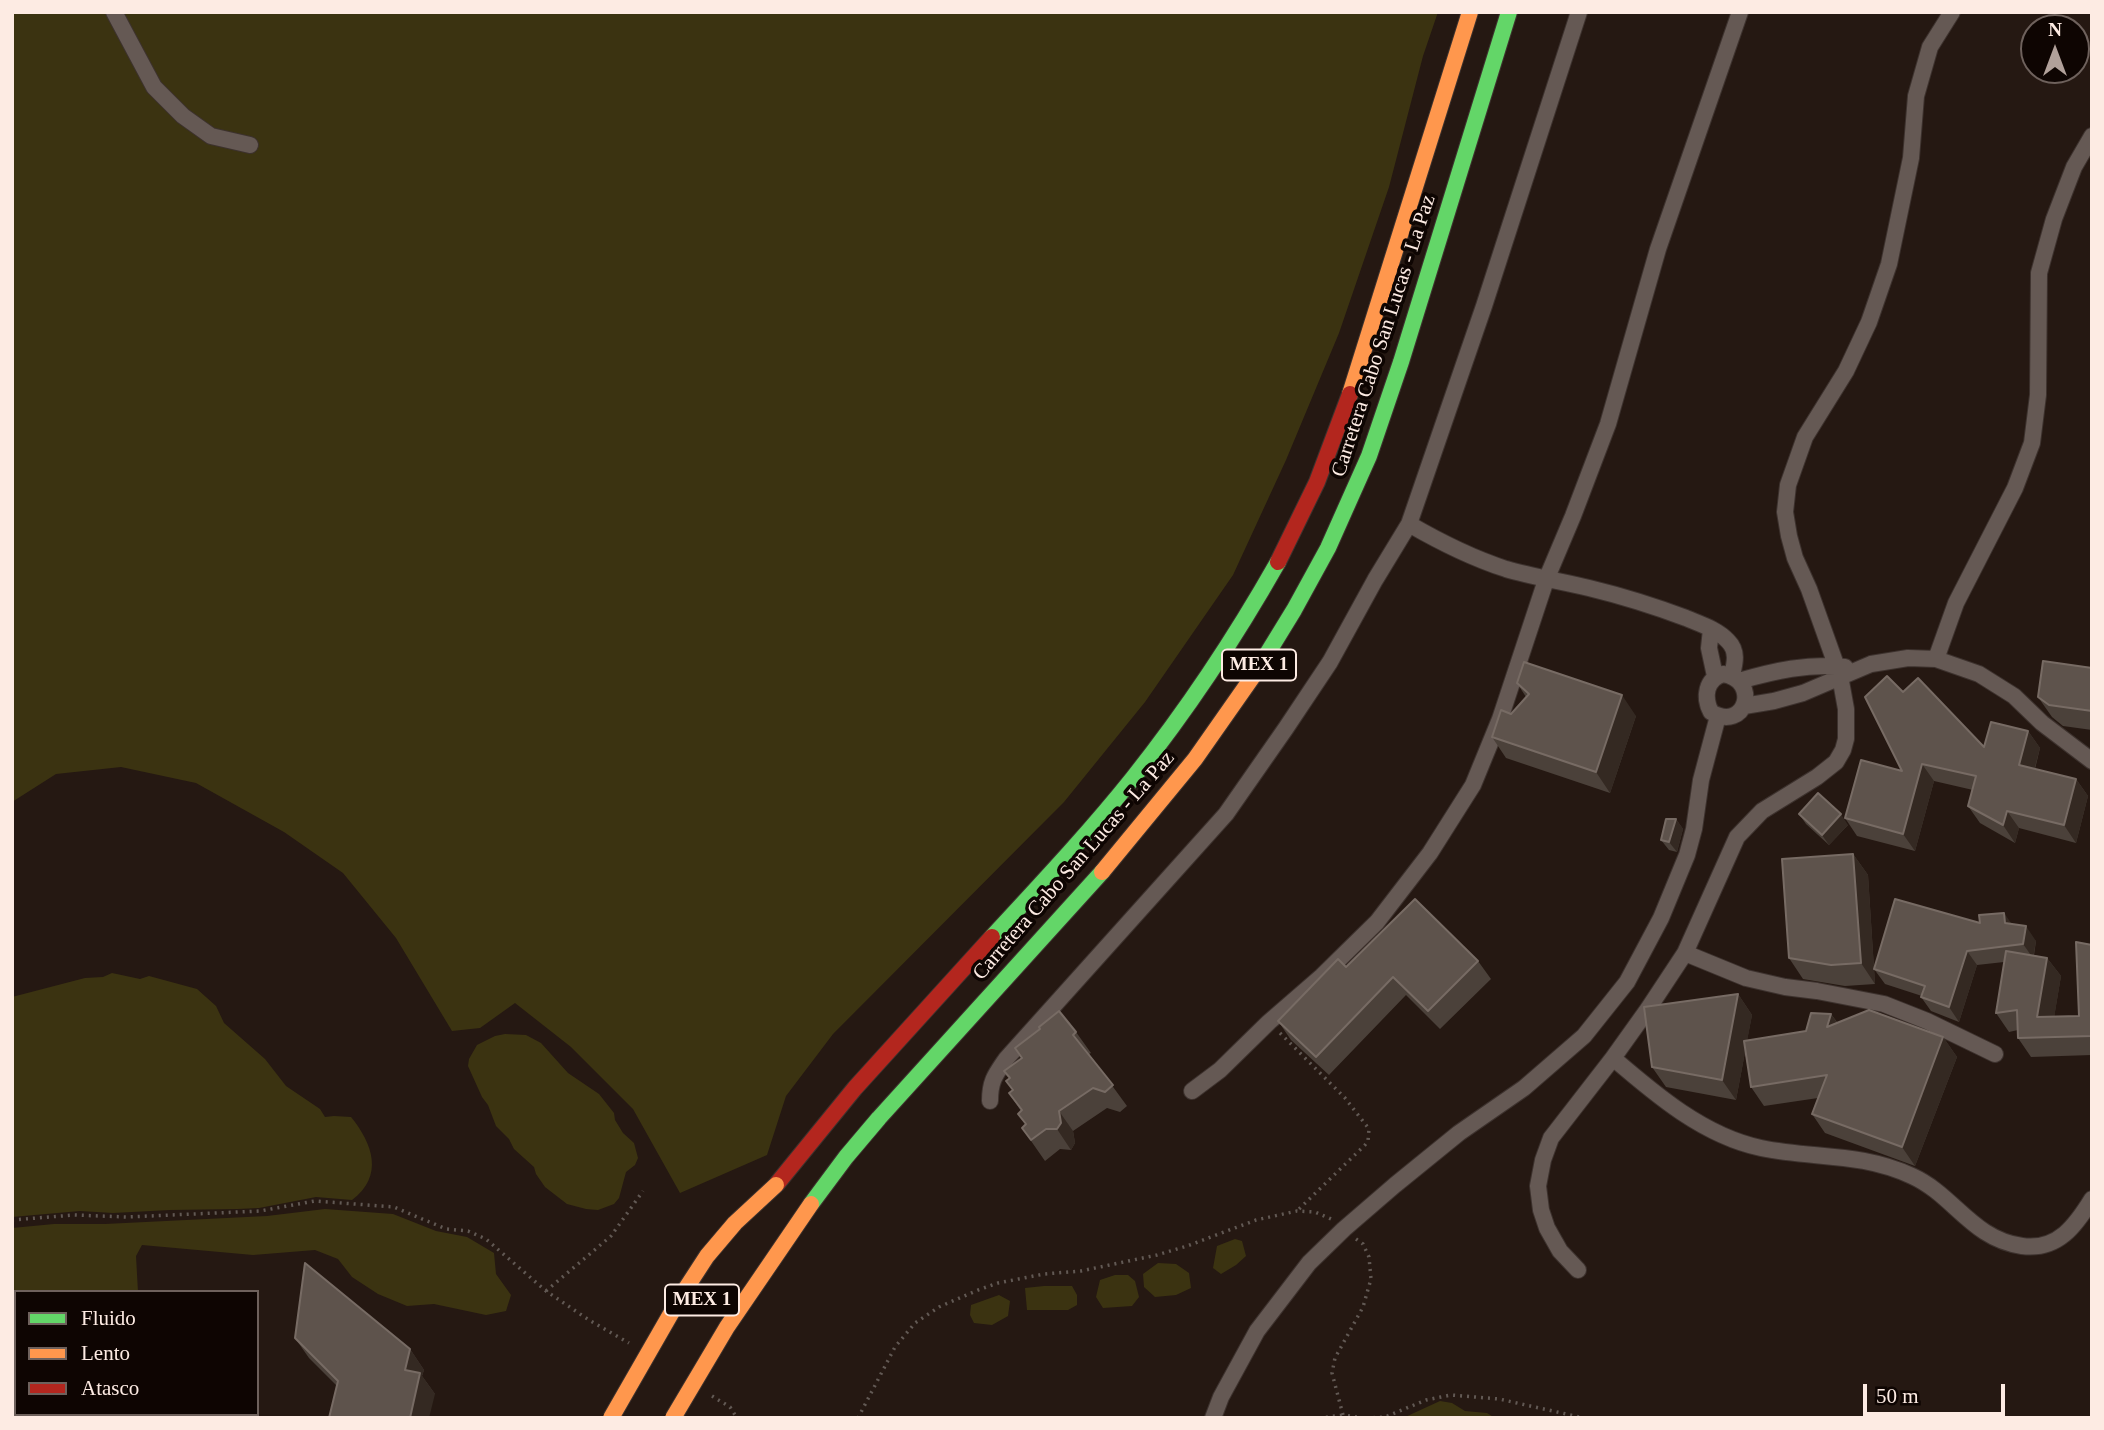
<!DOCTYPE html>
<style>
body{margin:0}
#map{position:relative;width:2104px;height:1430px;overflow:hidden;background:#251812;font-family:Georgia,serif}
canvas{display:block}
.frame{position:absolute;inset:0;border:14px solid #fdebe3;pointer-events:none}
.legend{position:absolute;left:14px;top:1290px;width:245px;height:126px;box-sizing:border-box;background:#0e0502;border:2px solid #6e615c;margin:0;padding:9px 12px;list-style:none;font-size:21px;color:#fdebe3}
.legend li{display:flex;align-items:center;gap:14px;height:35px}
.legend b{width:35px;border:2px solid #6e615c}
.north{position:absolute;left:2020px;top:14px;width:70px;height:70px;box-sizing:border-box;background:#0e0502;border:2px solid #6e615c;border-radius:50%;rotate:0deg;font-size:19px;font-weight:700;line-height:28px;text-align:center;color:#fdebe3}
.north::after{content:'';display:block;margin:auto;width:24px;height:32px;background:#b1a19a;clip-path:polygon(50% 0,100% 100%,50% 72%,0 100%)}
.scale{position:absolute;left:1863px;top:1384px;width:142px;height:32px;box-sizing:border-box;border:4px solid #fdebe3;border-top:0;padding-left:9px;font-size:21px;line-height:24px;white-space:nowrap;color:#fdebe3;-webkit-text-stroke:5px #0e0502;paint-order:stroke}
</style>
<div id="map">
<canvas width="2104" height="1430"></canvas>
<div class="frame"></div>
<ul class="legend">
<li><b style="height:9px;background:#63d668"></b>Fluido</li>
<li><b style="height:9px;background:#ff974d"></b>Lento</li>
<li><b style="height:9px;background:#b3261e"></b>Atasco</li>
</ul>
<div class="north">N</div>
<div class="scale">50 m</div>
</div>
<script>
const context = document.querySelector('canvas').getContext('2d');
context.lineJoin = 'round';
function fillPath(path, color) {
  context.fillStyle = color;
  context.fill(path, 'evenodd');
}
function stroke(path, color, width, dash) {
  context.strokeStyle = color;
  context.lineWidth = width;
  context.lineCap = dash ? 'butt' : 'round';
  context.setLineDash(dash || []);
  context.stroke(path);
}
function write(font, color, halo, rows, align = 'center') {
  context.font = font + ' Georgia,serif';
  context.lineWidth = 7;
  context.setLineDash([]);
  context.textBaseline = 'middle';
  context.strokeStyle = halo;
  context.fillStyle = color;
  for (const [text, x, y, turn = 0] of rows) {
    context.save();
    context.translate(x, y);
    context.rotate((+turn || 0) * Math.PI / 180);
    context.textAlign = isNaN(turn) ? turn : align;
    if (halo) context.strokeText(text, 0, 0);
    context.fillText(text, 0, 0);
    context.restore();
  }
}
const green = new Path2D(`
 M12,12h1426l-15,44 -34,131 -50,146 -53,127 -53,115 -88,127 -81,100 -231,232 -47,62 -19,59 -87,38 -47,-84 -62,-62 -56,-44 -35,25 -28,3 -56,-93 -53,-65 -59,-41 -88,-49 -75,-16 -65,7 -44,28z
 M112,973l28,6 9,-3 48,13 19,17 8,17 41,36 21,27 34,23 5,8 9,-1 17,1c22,27 33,59 1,83l-36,-3 -57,11 -21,1 -68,1 -57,3 -33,-2 -68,6v-220l73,-19 18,-1z
 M505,1034l21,1 15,8 27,30 31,21 15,19 1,7 8,13 11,10 4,15 -3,7 -9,7 -7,26 -5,6 -16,6 -12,-1 -19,-5 -22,-17 -9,-13 -2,-7 -20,-18 -5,-10 -13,-13 -8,-21 -6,-8 -14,-31 1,-7 8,-14 18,-9z
 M325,1209l68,5 43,17 31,6 27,16 2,21 15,21 -5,16 -20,4 -52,-11 -27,2 -29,-12 -26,-17 -14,-18 -23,-9 -62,5 -111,-10 -6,11 2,36h-122v122h123l-1,4h-126v-190l42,-4h51l162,-8z
 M1235,1239l7,2 4,15 -10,9 -15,9 -8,-6 4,-22z
 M1158,1263l18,1 13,9 2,15 -15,7 -21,2 -11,-10 -1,-13z
 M1115,1275h13l7,6 4,16 -7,9 -29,2 -7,-11 4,-17z
 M1044,1286h28l5,9v10l-9,5h-41l-2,-22z
 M999,1295l11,6 -2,15 -16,9 -18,-2 -4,-8 1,-10z
 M1440,1401l12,2 13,8 22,2 8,5h-92z`);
const path = new Path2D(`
 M1280,1033l65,65 24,31 -1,12 -3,4 -68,66
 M12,1220l62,-5 53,2 133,-6 55,-10 79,6 52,22 22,2 18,8 60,52 43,29 40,23
 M1356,1239l7,5 6,13 2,22 -8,28 -28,51 -3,15 11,42 21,3
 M546,1291l65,-55 32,-45
 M712,1396l18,11 7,11
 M858,1418l37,-71 20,-24 24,-16 39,-17 20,-7 46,-9 37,-3 76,-16 30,-9 69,-26 41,-9 18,1 16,7
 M1319,1418l24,-3
 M1366,1418l19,-1 41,-17 25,-5 48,4 85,19`);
const lane = new Path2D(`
 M78,1414v4`);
const street = new Path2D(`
 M114,12l40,75 29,29 28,20 39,9
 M1409,524c31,18 63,34 97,45 27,8 55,12 83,19 33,8 65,18 97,30 14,6 31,11 42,23 10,10 7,22 4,34
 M1711,629l-2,19 6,28
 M1936,659l20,-56 59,-115 17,-45 6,-48 1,-122 15,-54 20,-52 18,-31
 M1723,674c38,6 23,59 -12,38 -8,-15 -5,-33 12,-38z
 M1739,681c35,-10 69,-18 106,-14
 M1744,706l30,-5 29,-8 68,-29 37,-6 28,1 43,15 35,22 28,27 50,38
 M1685,953l61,25 39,9 32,4 67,13 43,17 68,33
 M1613,1058c43,37 91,78 148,90 53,11 99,4 151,28 42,19 60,63 110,70 36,5 54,-21 70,-47
 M1192,1091l28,-21 49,-48 53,-46 55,-54 53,-69 43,-68 27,-66 46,-139 27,-64 35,-92 50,-175 82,-237
 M990,1101c0,-20 5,-26 16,-42l220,-245 60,-86 44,-66 45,-82 34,-56 75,-218 95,-294
 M1578,1270l-18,-19 -13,-23 -6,-18 -3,-24 5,-26 8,-22 62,-80 35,-49 37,-56 52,-116 25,-26 55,-34 19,-15 7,-12 3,-11v-30l-6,-33 -31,-87 -14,-31 -6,-22 -4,-24 3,-27 17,-48 41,-66 23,-49 20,-58 22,-106 5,-62 14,-49 22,-35
 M1213,1418l8,-21 36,-66 52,-68 35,-34 51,-44 64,-52 65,-45 60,-52 43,-54 34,-64 26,-63 7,-26 7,-49 17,-64`);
const fast = new Path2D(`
 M1256,672l38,-62 34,-62 41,-92 32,-94 108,-350
 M992,937c48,-52 97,-104 141,-159 54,-68 102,-140 145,-216
 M811,1204l35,-47 33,-39 223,-246`);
const slow = new Path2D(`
 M1350,394l120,-382
 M1102,872l93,-113 61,-87`);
const jam = new Path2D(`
 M1278,562l39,-80 33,-88
 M776,1185l79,-97 137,-151`);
const slowBridge = new Path2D(`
 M611,1418l70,-122 26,-40 28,-33 41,-38
 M673,1418l54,-91 84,-123`);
const wall = new Path2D(`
 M2092,668v62l-29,-4 -11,-9 -14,-20z
 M1517,683l119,33 -26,77 -104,-35 -14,-21 34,-40z
 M1903,692l81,55 44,-16 12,17 -5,21 41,10 12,17 -12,47 -57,-15 -4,15 -35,-20 -12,-17 5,-16 -39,-9 -19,70 -58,-15 -12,-18 57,-47z
 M1799,814l49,11 -19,20 -23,-21z
 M1676,819l7,10 -6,23 -8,-2 -8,-10z
 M1853,854l15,21 7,109 -30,2 -42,-7 -14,-21z
 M1980,923l32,1 24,17 -2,14 13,3 14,18 -7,41 25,-1 13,-71v110l-61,2 -13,-19v-8l-9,2 -13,-19 8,-51 -27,3 -18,57 -28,-11 -10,-14 1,-1 -37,-12 -11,-15z
 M1478,961l13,18 -51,50 -34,-34 -77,80 -38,-35 -13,-19 68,-54z
 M1738,994l14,21 -5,25 59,-9 25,-17 6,8 106,15 14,20 -42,109 -90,-33 -13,-19 6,-16 -54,8 -13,-19 -6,-35 -9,48 -70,-13 -14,-20z
 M1076,1032l15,21 -2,1 38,52 -7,6 -13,-4 -34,23 2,12 -4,7 -11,-1 -15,12 -23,-33 4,-3 -8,-11 3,-3 -12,-18 4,-2 -4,-12 12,-21 -6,-10z
 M295,1338l115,11 14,21 -2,6 13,18 -98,-8 -28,-28z`);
const shadedWall = new Path2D(`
 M1622,695l14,21 -26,77 -14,-21z
 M2028,731l12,17 -9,34 -12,-17z
 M1922,764l12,17 -19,70 -12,-17z
 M2076,779l12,17 -12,47 -12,-18z
 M2007,811l12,17 -4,15 -12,-18z
 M1841,814l7,11 -19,20 -7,-10z
 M1676,819l7,10 -6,23 -8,-10z
 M1853,854l15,21 7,109 -14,-21z
 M2004,913l10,14 -9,-4z
 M2026,926l10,15 -3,17 -10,-14z
 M1967,951l10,14 -18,57 -10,-15z
 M2047,958l14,18 -10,60 -14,-19z
 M1738,994l14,21 -16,85 -14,-20z
 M1831,1014l13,19 -17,-6z
 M1943,1037l14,20 -42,109 -13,-19z
 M1059,1111l14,20 2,12 -4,7 -14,-21z
 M410,1349l14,21 -2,6 13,18 -6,24h-19l-5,-48z`);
const building = new Path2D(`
 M2043,661l49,7v43l-43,-6 -11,-8z
 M1524,662l98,33 -26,77 -104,-35 9,-27 10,4 18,-20 -12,-11z
 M1887,676l16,16 15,-14 66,69 7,-25 37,9 -9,34 57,14 -12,46 -57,-14 -4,14 -35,-19 8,-30 -54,-12 -19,70 -58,-16 16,-58 41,11 -37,-74z
 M1818,793l23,21 -19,21 -23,-21z
 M1666,819h10l-7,23 -8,-2z
 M1853,854l8,109 -30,2 -42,-7 -7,-99z
 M1415,899l63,62 -50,50 -35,-34 -77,80 -38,-36 60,-62 8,8z
 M1895,899l85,24 -1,-8 25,-2 1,10 21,3 -3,18 -56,7 -18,56 -28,-10 4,-11 -51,-17z
 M2076,942l16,3v91l-74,2 -1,-28 -21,3 10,-62 41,7 -10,59 42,-1z
 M1738,994l-16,86 -70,-13 -8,-60z
 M1869,1010l74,27 -41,110 -90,-33 15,-39 -76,12 -7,-46 62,-10 5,-18 20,1 -4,13z
 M1059,1011l17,21 -3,3 40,50 -8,7 -12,-4 -34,23 2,12 -4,6h-11l-15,11 -9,-12 4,-4 -8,-10 4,-4 -13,-17 4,-3 -7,-9 4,-3 -6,-7 18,-13 -7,-10 25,-19 -1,-2z
 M305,1263l105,86 -5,21 15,3 -10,45h-81l9,-37 -43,-43z`);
const shields = [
 [1259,665,74],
 [702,1300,74]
];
const shieldNames = [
 ["MEX 1",1259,665],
 ["MEX 1",702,1300]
];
const streetNames = [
 ["Carretera Cabo San Lucas - La Paz",1384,336,-72],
 ["Carretera Cabo San Lucas - La Paz",1074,866,-49]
];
fillPath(green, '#3b3311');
stroke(lane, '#3d322e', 10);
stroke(street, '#3d322e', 18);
stroke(fast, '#3d322e', 18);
stroke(slow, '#3d322e', 18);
stroke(jam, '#3d322e', 18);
stroke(path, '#625954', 3.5, [2, 5]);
stroke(lane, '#655954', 8);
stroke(street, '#655954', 16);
stroke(fast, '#63d668', 16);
stroke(slow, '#ff974d', 16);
stroke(jam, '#b3261e', 16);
stroke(slowBridge, '#3d322e', 18, []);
stroke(slowBridge, '#ff974d', 16);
fillPath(wall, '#4b413a');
fillPath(shadedWall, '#342922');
fillPath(building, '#5e534c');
stroke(building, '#776b64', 2);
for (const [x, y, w] of shields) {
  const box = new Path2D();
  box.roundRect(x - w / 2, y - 15.5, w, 31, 5);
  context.fillStyle = '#0e0502';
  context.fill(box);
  stroke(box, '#fdebe3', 2);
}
write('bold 19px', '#fdebe3', null, shieldNames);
write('21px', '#fdebe3', '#0e0502', streetNames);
</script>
